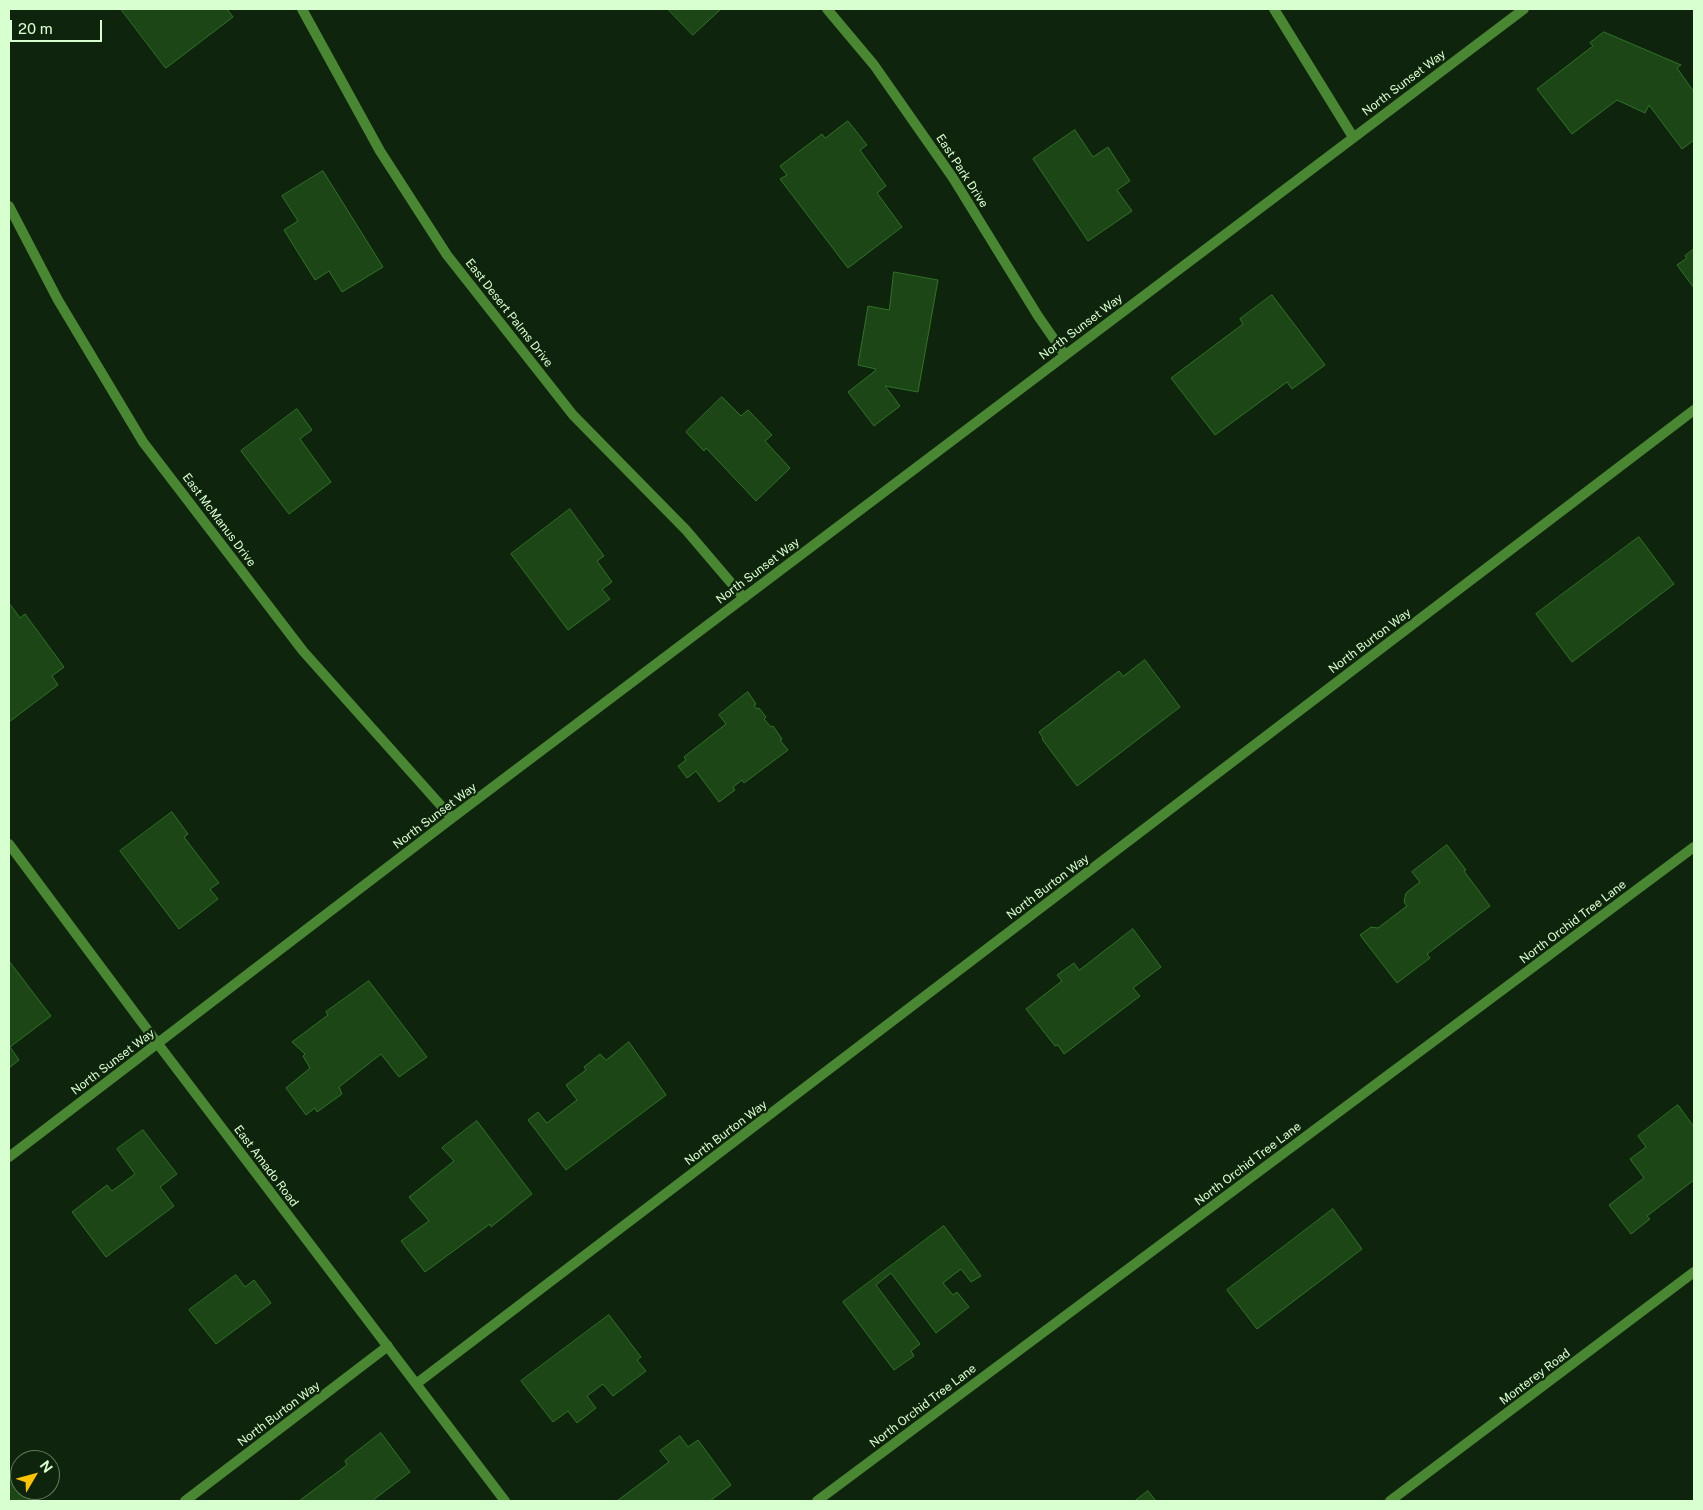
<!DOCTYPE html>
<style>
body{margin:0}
#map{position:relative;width:1703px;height:1510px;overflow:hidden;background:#0f240c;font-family:"Public Sans",sans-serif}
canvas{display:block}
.frame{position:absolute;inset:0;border:10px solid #d8ffcf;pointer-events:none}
.north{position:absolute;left:10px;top:1450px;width:50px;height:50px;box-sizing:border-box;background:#0f240c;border:1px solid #5f7c5a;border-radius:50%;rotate:53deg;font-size:14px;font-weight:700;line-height:20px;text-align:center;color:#d8ffcf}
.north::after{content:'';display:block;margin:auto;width:18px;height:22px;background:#fac500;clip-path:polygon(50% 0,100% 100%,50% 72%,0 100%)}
.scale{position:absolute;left:10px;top:20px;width:92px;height:22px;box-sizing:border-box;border:2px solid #d8ffcf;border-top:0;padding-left:6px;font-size:15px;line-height:18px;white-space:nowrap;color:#d8ffcf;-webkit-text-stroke:4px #0f240c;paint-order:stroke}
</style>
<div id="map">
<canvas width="1703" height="1510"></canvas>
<div class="frame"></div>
<div class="north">N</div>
<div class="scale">20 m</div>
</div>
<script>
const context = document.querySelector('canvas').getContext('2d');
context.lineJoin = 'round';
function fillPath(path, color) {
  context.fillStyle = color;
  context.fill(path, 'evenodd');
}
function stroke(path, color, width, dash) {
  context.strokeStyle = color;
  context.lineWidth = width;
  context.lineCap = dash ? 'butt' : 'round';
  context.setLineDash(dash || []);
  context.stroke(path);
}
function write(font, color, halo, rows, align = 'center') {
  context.font = font + ' "Public Sans",sans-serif';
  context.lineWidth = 4.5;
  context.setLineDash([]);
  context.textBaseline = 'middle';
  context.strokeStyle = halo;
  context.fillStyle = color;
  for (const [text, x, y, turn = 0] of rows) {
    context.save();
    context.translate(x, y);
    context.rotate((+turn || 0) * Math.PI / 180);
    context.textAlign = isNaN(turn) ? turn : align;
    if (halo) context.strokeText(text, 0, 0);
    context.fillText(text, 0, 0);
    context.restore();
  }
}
const building = new Path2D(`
 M121,9h106l6,8 -67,51z
 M668,9h53l-28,26z
 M1604,32l77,33 -4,3 17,24v48l-12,9 -33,-44 -4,8 -28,-13 -45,34 -35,-45 56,-43 -3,-3z
 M848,121l19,24 -7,5 26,36 -9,7 25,34 -54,41 -68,-89 7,-4 -7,-9 42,-32 3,4z
 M1075,130l18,27 15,-10 22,34 -13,9 15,21 -44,30 -55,-82z
 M323,171l60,96 -41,25 -13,-21 -14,9 -31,-50 14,-9 -16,-25z
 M1694,249v39l-17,-23 10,-7 -2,-2z
 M894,272l44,8 -20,112 -33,-6 15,20 -26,20 -26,-34 27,-21 1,-2 -18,-4 10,-59 21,4z
 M1272,295l53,70 -33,24 -5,-7 -72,53 -44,-57 72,-54 -3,-5z
 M722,397l19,19 7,-6 24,25 -7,6 25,27 -34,33 -50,-53 -2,3 -18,-19z
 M297,409l15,21 -12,9 31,43 -42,32 -48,-63z
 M570,509l34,47 -7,5 15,21 -10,7 8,10 -42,31 -57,-76z
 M1639,537l35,47 -102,78 -36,-48z
 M9,603l11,15 5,-4 39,53 -12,9 6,9 -49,37z
 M1145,660l35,47 -103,79 -35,-47 1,-1 -4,-6 80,-61 4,5z
 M748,692l8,12 -2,1 3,4 2,-1 7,9 -2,2 7,8 2,-1 9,13 -2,1 8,10 -44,33 -2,-3 -9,7 2,3 -16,12 -23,-31 -9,7 -9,-12 8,-6 -2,-3 42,-33 -7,-9z
 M172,812l16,22 -4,3 35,46 -9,6 8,10 -39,30 -59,-78z
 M1447,845l19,25 -2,1 26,35 -63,48 3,4 -33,25 -37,-48 11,-8 7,1 29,-22 -3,-4 2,-9 14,-11 -8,-10z
 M1133,929l28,38 -28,21 7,8 -76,58 -6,-9 -3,1 -29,-37 36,-28 -5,-6 17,-12 5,7z
 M9,961l42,55 -41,31 9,13 -10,8z
 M369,981l58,76 -28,20 -18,-23 -42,33 3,7 -25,18 -2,-4 -9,7 -20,-27 24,-20 -7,-12 2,-2 -13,-12 36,-27 -2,-3z
 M629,1042l37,53 -100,75 -38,-50 10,-8 9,11 30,-23 -11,-15 20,-15 -2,-3 16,-13 6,6z
 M1678,1105l16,22v53l-47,36 3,3 -19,15 -22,-29 35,-27 -14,-19 16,-12 -8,-11z
 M477,1121l55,73 -41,33 -1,-3 -65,48 -24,-31 28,-20 -20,-24 45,-36 -12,-13z
 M143,1130l34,44 -17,13 14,19 -68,51 -34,-45 35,-27 5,6 23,-17 -18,-25z
 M1333,1209l29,40 -105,80 -30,-39z
 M944,1226l37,50 -10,6 -10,-13 -18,14 10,12 4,-3 12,15 -33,26 -45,-60 -15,12 44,59 -9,7 3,5 -20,14 -51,-68z
 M236,1275l9,12 9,-7 17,23 -55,41 -27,-34z
 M609,1315l32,42 -4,3 9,11 -33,25 -10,-12 -16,12 9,12 -19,15 -9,-12 -15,11 -32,-41z
 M381,1433l29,39 -38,29h-73l48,-36 -2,-4z
 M680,1436l8,11 10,-7 33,45 -21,16h-93l52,-39 -9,-11z
 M20,1465v25h21l-14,11h-18v-28z
 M1148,1491l8,10h-21z`);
const minor = new Path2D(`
 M302,9l78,142 67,104 126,160 113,115 58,68
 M827,9l47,56 79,113 85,138 27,39
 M1274,9l79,128
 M9,206l49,94 85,142 160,209 149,167
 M9,844l149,200 347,457
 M9,1157l443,-339 1072,-809
 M416,1384l1278,-974
 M185,1501l203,-155
 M817,1501l877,-654
 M1390,1501l304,-229`);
const streetNames = [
 ["North Sunset Way",1404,83,-37],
 ["East Park Drive",962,171,57],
 ["East Desert Palms Drive",509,313,52],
 ["North Sunset Way",1081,327,-37],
 ["East McManus Drive",219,520,53],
 ["North Sunset Way",758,571,-37],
 ["North Burton Way",1370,641,-37],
 ["North Sunset Way",435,816,-37],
 ["North Burton Way",1048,887,-37],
 ["North Orchid Tree Lane",1573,922,-37],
 ["North Sunset Way",113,1062,-37],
 ["North Burton Way",726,1133,-37],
 ["North Orchid Tree Lane",1248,1164,-37],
 ["East Amado Road",266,1166,53],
 ["Monterey Road",1535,1377,-37],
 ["North Orchid Tree Lane",923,1406,-37],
 ["North Burton Way",279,1414,-37]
];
fillPath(building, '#1c4616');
stroke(building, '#2f7426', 1);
stroke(minor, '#4a8733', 10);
write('12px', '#d8ffcf', '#0f240c', streetNames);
</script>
